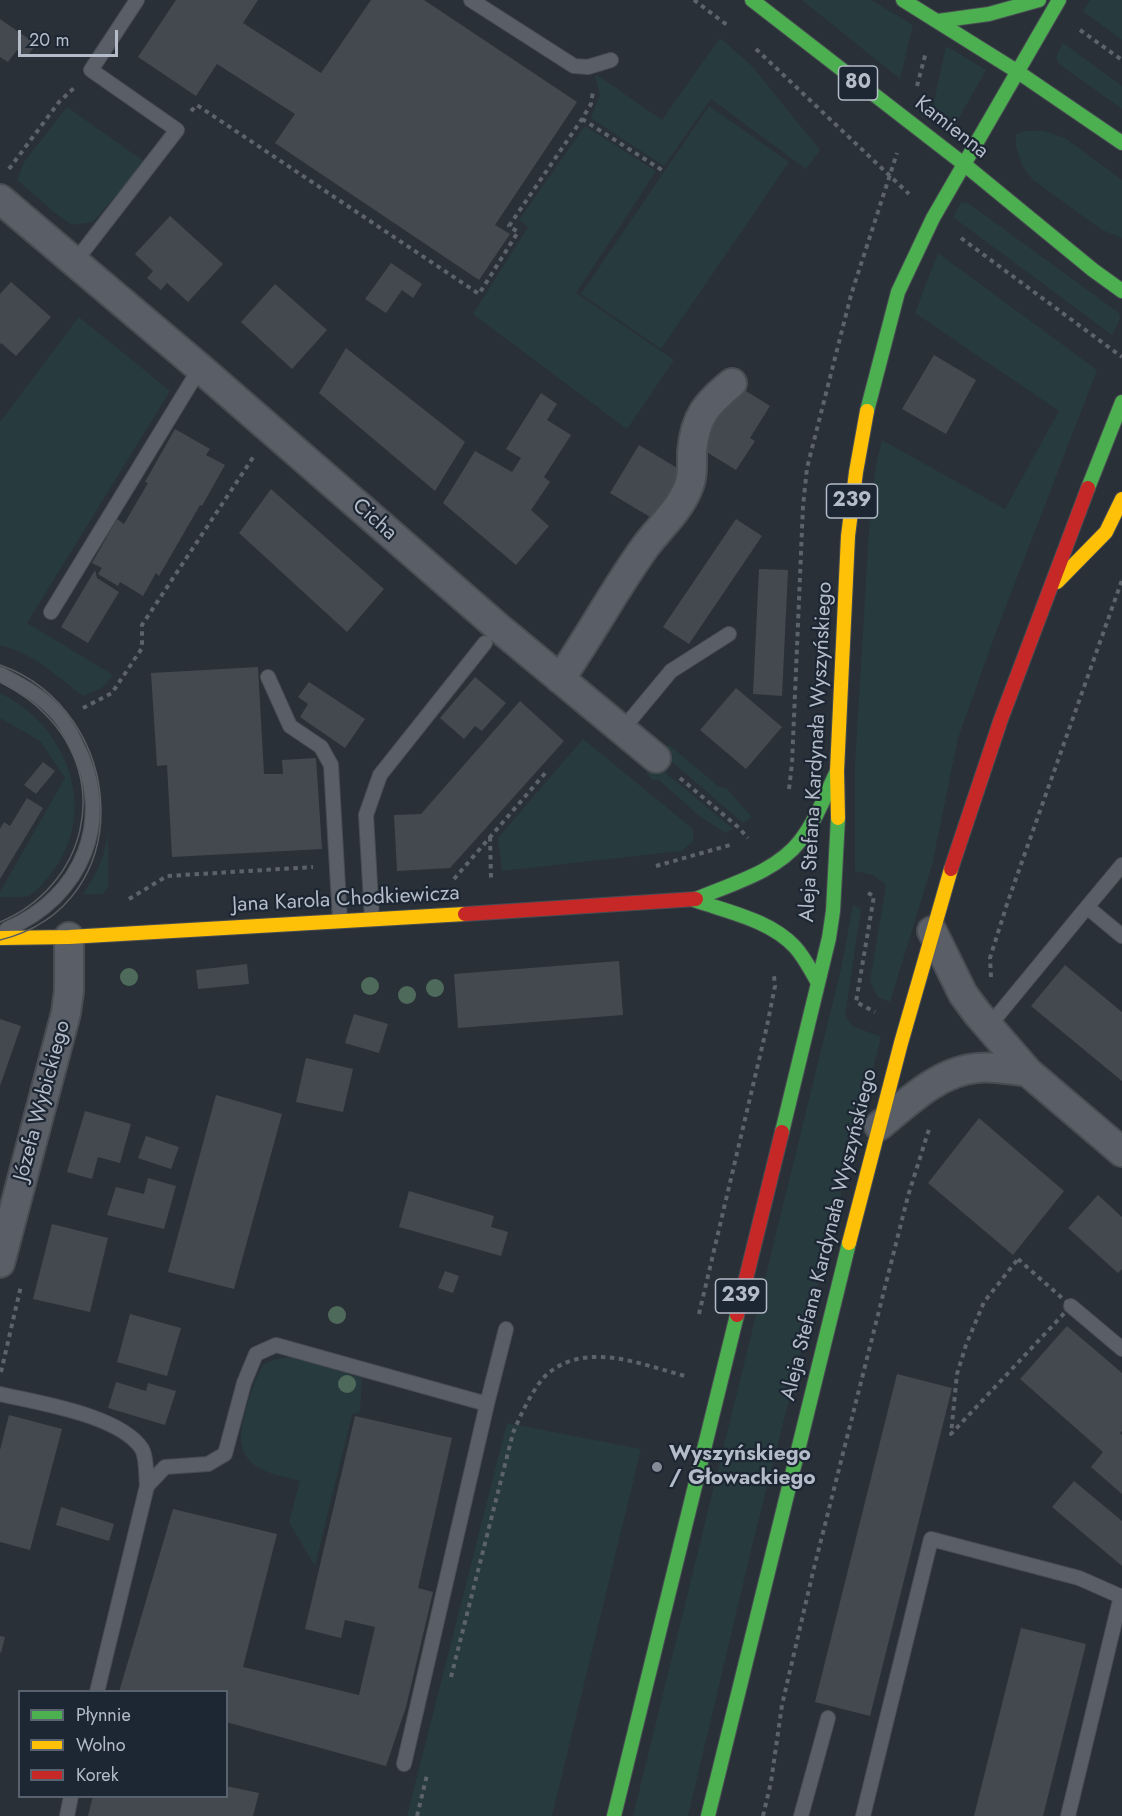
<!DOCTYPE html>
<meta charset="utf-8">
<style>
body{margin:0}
#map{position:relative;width:1122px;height:1816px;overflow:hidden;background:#2a3038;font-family:Jost,sans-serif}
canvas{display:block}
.legend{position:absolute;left:18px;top:1690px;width:210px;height:108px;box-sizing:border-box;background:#1d2633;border:2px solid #59626f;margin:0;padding:8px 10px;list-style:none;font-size:18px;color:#b4bcc9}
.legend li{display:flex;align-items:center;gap:12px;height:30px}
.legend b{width:30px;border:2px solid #59626f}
.scale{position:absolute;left:18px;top:30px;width:100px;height:27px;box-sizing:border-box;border:3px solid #b4bcc9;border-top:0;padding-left:8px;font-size:18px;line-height:21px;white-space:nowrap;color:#b4bcc9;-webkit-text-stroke:4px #1d2633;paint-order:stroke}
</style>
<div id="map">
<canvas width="1122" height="1816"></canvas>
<ul class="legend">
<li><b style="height:8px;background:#4caf50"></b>Płynnie</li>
<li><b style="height:8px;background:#ffc107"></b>Wolno</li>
<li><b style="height:8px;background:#c62828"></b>Korek</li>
</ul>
<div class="scale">20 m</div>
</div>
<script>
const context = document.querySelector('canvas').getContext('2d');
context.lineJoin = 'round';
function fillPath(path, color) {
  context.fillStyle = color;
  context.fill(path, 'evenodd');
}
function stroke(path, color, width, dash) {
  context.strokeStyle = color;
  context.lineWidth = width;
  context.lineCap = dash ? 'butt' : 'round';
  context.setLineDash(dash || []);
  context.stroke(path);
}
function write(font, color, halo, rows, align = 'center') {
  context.font = font + ' Jost,sans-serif';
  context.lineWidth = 4.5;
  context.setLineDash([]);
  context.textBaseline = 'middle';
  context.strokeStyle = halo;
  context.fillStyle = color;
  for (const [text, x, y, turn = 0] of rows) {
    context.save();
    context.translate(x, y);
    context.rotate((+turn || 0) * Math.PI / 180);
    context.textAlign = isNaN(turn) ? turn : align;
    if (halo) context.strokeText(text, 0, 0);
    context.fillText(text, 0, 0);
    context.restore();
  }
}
const green = new Path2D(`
 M802,0h69l42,25 -13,54z
 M1090,0h32v40l-39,-29z
 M720,38l31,27 69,85 -14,19 -95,-70 -47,67 -73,-48 9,-23 -5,-19 2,-1 65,45z
 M1063,43l59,43v23l-64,-46 -2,-6z
 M946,46l40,24 -30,53 -23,-17z
 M709,106l80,56 -128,187 -80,-55z
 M67,107l78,55 -52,60 -21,3 -17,-12 -38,-33 7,-18z
 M585,126l71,45 -80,122 98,67 -47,69 -154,-115 55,-87 -9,-7z
 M1025,131h19l21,7 57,42v58l-20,-8 -70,-51 -10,-14 -6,-19v-12z
 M961,202l7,1 151,110 1,6 -8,16 -159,-118z
 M938,253l159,117 -98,254 -41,114 -26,127 -42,137 -12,-5 -8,-16 16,-96 -13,-10 -18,-4v-107l15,-249 7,-55 5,-20 123,69 54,-98 -144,-98z
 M79,317l91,74 -143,232 86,52 -11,13 -19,8c-26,-20 -50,-43 -83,-51v-223z
 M0,693c62,30 97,107 59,169 -7,11 -20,29 -31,34 -8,2 -20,1 -28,1v-5l65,-114 -25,-37 -40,-23z
 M583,739l110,90v13l-12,9 -179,20 -4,-33z
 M669,745l50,42 7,1 26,29 -9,6 -81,-70z
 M654,763l79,66 -8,4 -28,-19 -38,-34h-6l-7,-7z
 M108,830v57l-5,7h-20c14,-20 23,-39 25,-64z
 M853,905l8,4 -16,107 7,10 29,11 -127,501 -66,278h-55l208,-847z
 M292,1357l70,21 -2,34 -8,2 -37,152 -26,-44 11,-41c-16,-5 -39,-7 -51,-21 -5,-6 -8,-14 -8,-21 -1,-13 14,-67 24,-75 8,-5 19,-6 27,-7z
 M507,1423l134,26 -89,367h-145z`);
const building = new Path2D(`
 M176,0h82l-15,23 78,50 50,-73h53l153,102 -82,123 15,9 -31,46 -204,-137 20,-29 -78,-50 -21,32 -58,-39z
 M0,19l36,25 -9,13 -10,-7 -9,12 -8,-5z
 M170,216l53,48 -35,38 -21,-19 -6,7 -14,-12 6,-7 -18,-17z
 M391,263l31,21 -9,14 -11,-8 -16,23 -21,-14z
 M11,282l40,35 -35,39 -15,-13 -1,2v-51z
 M275,284l52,46 -35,39 -51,-47z
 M346,348l119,94 -30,49 -116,-98z
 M934,355l42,25 -30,54 -44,-25z
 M738,386l32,20 -20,32 5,3 -19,29 -36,-22 11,-18 -9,-6z
 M541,393l16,11 -10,16 24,15 -27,42 6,5 -19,28 18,16 -33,39 -73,-62 32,-52 37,21 9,-14 -15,-9z
 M175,429l35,20 -4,6 19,10 -23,41 -2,-1 -41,71 -3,-3 -13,23 -23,-14 -2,4 -20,-12 4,-6 -10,-5 25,-44 7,5 24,-41 -3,-1z
 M639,445l45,27 -29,48 -45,-27z
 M271,489l113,100 -37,43 -108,-99z
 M736,519l26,17 -73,108 -26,-17z
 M759,569l29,1 -6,126 -29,-2z
 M95,570l2,8 22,14 -31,51 -27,-16z
 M258,667l6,107h19l-1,-14 34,-2 6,91 -150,8 -5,-92 -10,1 -6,-93z
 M475,677l31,26 -24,28 -7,-5 -11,13 -24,-21z
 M309,682l56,37 -20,29 -45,-31 8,-13 -10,-7z
 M736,688l46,39 -36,42 -46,-39z
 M520,701l44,40 -114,127 -53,3 -3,-56 27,-1z
 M43,762l12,9 -19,23 -12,-9z
 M27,798l16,10 -43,71v-50l4,-7 6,4z
 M619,961l4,54 -165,13 -4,-54z
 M247,964l2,20 -51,5 -2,-19z
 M1065,965l57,47v69l-91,-75z
 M354,1014l34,10 -9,29 -34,-10z
 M0,1019l21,7 -21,60z
 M306,1058l47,11 -10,43 -47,-10z
 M216,1095l66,19 -48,175 -66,-17z
 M85,1111l46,13 -11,39 -22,-6 -6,22 -25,-7z
 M979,1118l85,73 -51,64 -85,-72z
 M146,1136l33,11 -8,22 -33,-11z
 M148,1178l28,8 -12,43 -57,-14 9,-28 28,7z
 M409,1191l85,25 -3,11 17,5 -7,24 -102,-29z
 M1098,1195l24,22v52l-4,4 -50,-45z
 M52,1224l56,14 -18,74 -57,-13z
 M445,1271l14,5 -6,17 -15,-5z
 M130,1314l51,14 -14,48 -50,-14z
 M1067,1326l55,47v58l-2,2 2,2v59l-31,-27 12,-15 -83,-73z
 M897,1374l55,14 -82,328 -55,-14z
 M116,1382l30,9 2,-8 28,8 -11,34 -57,-17z
 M9,1415l53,14 -32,121 -30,-8v-92z
 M355,1416l97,22 -34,150 15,4 -27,115 -20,59 -160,-44v-30h-107l54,-183 104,25 -34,133 116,28 16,-68 -30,-7 -4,18 -36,-9z
 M1074,1481l48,40v45l-70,-59z
 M61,1507l53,17 -5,17 -53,-16z
 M1021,1628l65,16 -43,172h-69z
 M0,1636l5,1 -4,16 -1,-1z
 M226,1786l33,7 -6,23h-165l5,-20h133z`);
const path = new Path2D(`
 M694,0l33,25
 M1080,30l42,30
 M756,49l153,145
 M917,86l9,-34
 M191,111l6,-6 282,189 39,-62 -9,-6 73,-107 9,-15 2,-13
 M582,119l83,53
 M9,169l50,-67 17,-16
 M961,238l161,119
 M83,708l29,-15 30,-45v-23l112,-169
 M680,778l58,49 10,11
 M789,789l3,-25 11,-258 4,-38 44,-173 46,-142
 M490,837l1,41
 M656,866l74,-21
 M454,879l93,-108
 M868,893l6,3 -18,106 19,10
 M129,899l38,-23 146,-9
 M991,977l-1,-19 18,-57 114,-321
 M1018,1259l53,47 -120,128 6,-60 9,-29 18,-43z
 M699,1314l68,-288 8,-40 -1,-10
 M1,1372l20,-86
 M451,1677l62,-244c7,-17 23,-52 38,-62 40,-29 92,-6 134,5
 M417,1816l10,-41
 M763,1816l8,-34 11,-77 31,-133 95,-376 22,-70`);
const lane = new Path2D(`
 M471,0l103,66 14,1 23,-7
 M74,263l103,-133 -86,-60 46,-70
 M51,612l149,-244
 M0,674c19,10 38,20 53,35 10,10 17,22 23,35 39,74 7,153 -69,185
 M268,677l22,49 31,21 10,18 9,156
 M622,730l49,-59 58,-37
 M1087,907l35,-42
 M372,919l-6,-104 14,-40 105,-132
 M989,1026l98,-119 35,29
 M1071,1306l51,43
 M0,1394c38,9 120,21 142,55 5,9 4,27 5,37
 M97,1692l50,-206 18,-19 43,-3 17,-10 19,-71 12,-29 20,-9 211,59
 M404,1764l83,-360 19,-75
 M67,1816l4,-20
 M801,1816l27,-98
 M863,1816l68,-277 148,39 43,19
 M1068,1816l53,-220`);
const street = new Path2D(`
 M0,199l200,169 299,260 157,130
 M560,679c30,-43 54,-89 85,-132 14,-19 34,-36 43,-59 5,-11 4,-24 4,-36 3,-35 14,-48 40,-69
 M932,931l31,63 14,19 51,59 94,80
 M879,1126c28,-23 60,-55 98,-58 17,-2 34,2 51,4
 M0,1263l66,-250 3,-22v-54`);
const fast = new Path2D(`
 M752,0l213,165 128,105 29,21
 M903,0l115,72 104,71
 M938,21l51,-7 50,-14
 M867,411l31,-119 35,-74 126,-218
 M1088,488l34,-86
 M696,899c35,-15 80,-27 104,-58 16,-21 26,-47 37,-70
 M694,900c34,12 76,20 101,47 10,11 16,24 23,36
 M782,1132l47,-194 4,-27 5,-93
 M614,1816l123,-501
 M708,1816l141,-573`);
const slow = new Path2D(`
 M1057,582l49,-50 16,-33
 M838,818l-1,-47 11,-235 8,-64 11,-61
 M0,938l69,-1 396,-23
 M849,1243l52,-200 50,-174`);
const jam = new Path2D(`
 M951,869l50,-150 87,-231
 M465,914l231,-15
 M737,1315l45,-183`);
const tram = new Path2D(`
 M0,665c127,45 142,240 0,275
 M0,682c17,9 32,18 45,32 68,68 40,173 -45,208`);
const trees = [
 [129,977],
 [370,986],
 [435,988],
 [407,995],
 [337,1315],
 [347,1384]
];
const markers = [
 [657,1467,6,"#848b96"]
];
const shields = [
 [858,83,39],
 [852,501,51],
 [741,1296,51]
];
const shieldNames = [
 ["80",858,83],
 ["239",852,501],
 ["239",741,1296]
];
const streetNames = [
 ["Kamienna",951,128,38],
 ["Cicha",374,520,41],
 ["Aleja Stefana Kardynała Wyszyńskiego",817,752,-87],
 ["Jana Karola Chodkiewicza",346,900,-3],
 ["Józefa Wybickiego",43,1101,-75],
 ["Aleja Stefana Kardynała Wyszyńskiego",830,1235,-76]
];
const poiNames = [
 ["Wyszyńskiego",669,1455],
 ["/ Głowackiego",669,1479]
];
fillPath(green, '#273a3e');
fillPath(building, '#444950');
stroke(lane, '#484c53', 16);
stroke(street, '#484c53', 32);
stroke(fast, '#484c53', 16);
stroke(slow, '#484c53', 16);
stroke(jam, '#484c53', 16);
stroke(path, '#5d636a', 4, [4.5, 4.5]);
stroke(lane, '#5a5e66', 14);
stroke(street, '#5a5e66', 28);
stroke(fast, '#4caf50', 14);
stroke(slow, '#ffc107', 14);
stroke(jam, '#c62828', 14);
stroke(tram, '#595d64', 1.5);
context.fillStyle = '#4e6a5a';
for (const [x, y] of trees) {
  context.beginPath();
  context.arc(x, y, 9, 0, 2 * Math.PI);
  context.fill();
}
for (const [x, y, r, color] of markers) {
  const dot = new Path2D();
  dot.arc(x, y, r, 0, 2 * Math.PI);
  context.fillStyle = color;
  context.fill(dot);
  stroke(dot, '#1d2633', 2);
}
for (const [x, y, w] of shields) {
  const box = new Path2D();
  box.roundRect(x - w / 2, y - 17, w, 34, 4.5);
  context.fillStyle = '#1d2633';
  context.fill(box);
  stroke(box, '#b4bcc9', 1.5);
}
write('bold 20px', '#b4bcc9', null, shieldNames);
write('21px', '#b4bcc9', '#1d2633', streetNames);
write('bold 21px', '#b4bcc9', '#1d2633', poiNames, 'left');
</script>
